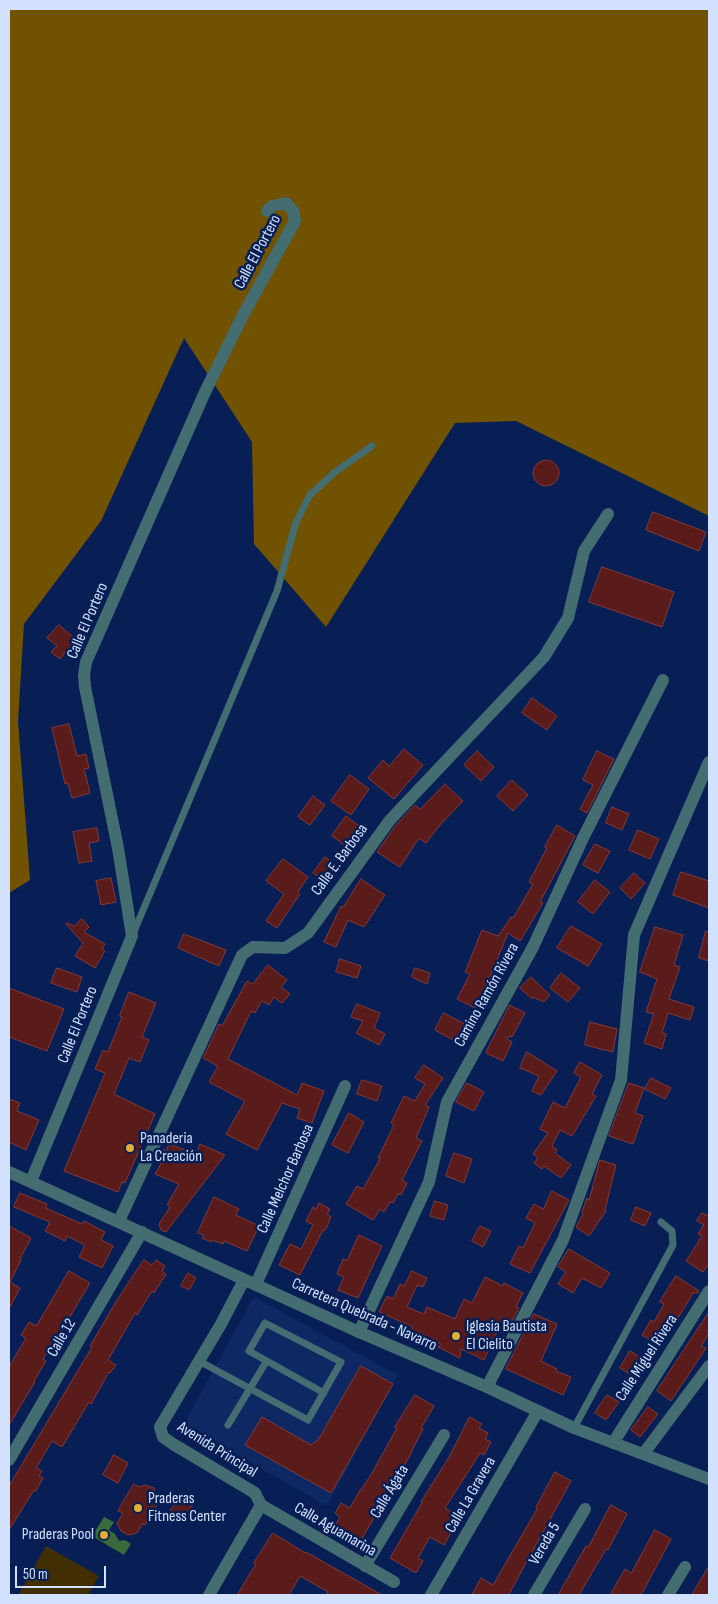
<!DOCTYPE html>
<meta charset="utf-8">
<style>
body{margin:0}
#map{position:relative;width:718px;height:1604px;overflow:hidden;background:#081f55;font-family:"Sofia Sans Condensed",sans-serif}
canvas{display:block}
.frame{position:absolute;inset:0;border:10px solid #d2e1fd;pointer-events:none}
.scale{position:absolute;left:15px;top:1566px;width:91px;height:22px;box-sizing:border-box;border:2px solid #d2e1fd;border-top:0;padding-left:6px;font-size:15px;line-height:18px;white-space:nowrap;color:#d2e1fd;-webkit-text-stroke:4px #081f55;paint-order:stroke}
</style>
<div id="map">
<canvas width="718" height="1604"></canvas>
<div class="frame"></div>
<div class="scale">50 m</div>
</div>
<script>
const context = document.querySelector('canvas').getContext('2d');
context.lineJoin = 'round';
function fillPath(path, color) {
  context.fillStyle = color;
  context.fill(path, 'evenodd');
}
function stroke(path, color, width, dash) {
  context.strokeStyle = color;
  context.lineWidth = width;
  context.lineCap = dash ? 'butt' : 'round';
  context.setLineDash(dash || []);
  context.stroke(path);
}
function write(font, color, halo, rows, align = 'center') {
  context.font = font + ' "Sofia Sans Condensed",sans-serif';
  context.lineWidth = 5;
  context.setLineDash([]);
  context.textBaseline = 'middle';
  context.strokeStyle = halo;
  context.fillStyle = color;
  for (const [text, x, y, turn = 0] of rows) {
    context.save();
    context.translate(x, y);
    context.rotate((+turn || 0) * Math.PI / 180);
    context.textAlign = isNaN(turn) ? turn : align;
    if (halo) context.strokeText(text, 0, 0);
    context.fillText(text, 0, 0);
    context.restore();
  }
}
const built = new Path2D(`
 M256,1298l142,77 -71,131 -138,-78 -2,-6 1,-6 64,-116z`);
const green = new Path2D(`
 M46,1546l53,30 -11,19h-70z`);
const forest = new Path2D(`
 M9,9h700v507l-193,-95 -61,2 -129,204 -72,-83 -2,-102 -68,-104 -83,183 -77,103 -6,97 12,159 -21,13z`);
const water = new Path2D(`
 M104,1517l10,5 -5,8 6,4 4,7 6,-1 6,4 -7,11 -32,-19z`);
const building = new Path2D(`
 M533 473a13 13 0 1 1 26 0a13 13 0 1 1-26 0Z
 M653,512l53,20 -7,19 -53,-21z
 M602,567l72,25 -12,35 -73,-25z
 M59,625l25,21 -9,11 -8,-7 -7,9 -9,-7 6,-6 -10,-8z
 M532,698l25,18 -10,14 -25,-17z
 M69,724l8,32 9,-2 3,14 -5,1 6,24 -18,5 -4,-15 -3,1 -13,-56z
 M404,749l19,16 -29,34 -26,-21 15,-18 6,6z
 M477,751l17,16 -13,14 -17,-16z
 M597,751l17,8 -27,54 -7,-4 13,-24 -10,-5z
 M350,775l19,14 -18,26 -20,-14z
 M512,780l16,15 -15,16 -16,-15z
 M445,784l18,17 -23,24 -14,18 -7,-5 -19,29 -23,-15 19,-27 19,-20 5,4z
 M313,796l12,9 -15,20 -12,-8z
 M612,807l17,7 -7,16 -16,-7z
 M346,816l20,15 -14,20 -20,-15z
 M557,825l18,11 -35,66 3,1 -23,38 -12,-8 -23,56 -10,19 -18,-9 13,-25 -5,-2 17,-42 16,6 13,-19 2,1 20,-34 -4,-2 18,-34 -2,-1z
 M97,828l2,13 -10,2 3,18 -13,2 -6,-31z
 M638,830l21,9 -9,20 -21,-9z
 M595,844l15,7 -12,22 -15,-8z
 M325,857l14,10 -12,16 -14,-10z
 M283,859l25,18 -10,15 2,2 -23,34 -11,-7 18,-27 -18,-13z
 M681,872l28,9v27l-36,-13z
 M634,873l11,10 -14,16 -11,-11z
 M111,878l5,24 -15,3 -5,-24z
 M361,879l24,16 -21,32 -16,-7 -12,27 -12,-5 17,-36 2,1z
 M595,880l15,12 -17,22 -15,-12z
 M82,919l7,8 -5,5 21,12 -3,5 3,2 -10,17 -20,-12 8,-13 -17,-19 1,-1 7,3z
 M571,926l31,18 -14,22 -31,-18z
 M655,927l28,8 -9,30 6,2 -11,32 25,8 -4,13 -22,-7 -6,20 4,1 -4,15 -18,-6 10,-29 -8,-2 11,-33 -17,-7z
 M706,931l3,1v29l-10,-3z
 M184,934l42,16 -7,16 -41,-18z
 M340,959l21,7 -4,12 -21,-6z
 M268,965l19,15 -6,7 9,7 -8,9 -8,-6 -5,8 -7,-4 -7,12 -4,-2 -23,48 69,36 5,-12 22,8 -12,32 -15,-5 3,-9 -18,-6 -25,47 -31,-16 19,-33 -36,-19 9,-16 -15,-8 16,-34 3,2 25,-45 5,3z
 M57,968l25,9 -5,15 -26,-9z
 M415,968l15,5 -3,11 -15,-7z
 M561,973l19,15 -12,14 -18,-14z
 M531,977l19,18 -6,7 -11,-5 -1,2 -12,-11z
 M9,988l55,21 -17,42 -38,-14z
 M129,992l27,11 -14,34 7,3 -9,22 -11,-4 -15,36 41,20 -30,69 -3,-1 -4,10 -54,-21 41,-98 -10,-4 8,-19 5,2 14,-35 -2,-1z
 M357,1004l23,9 -6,15 11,6 -6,11 -23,-12 7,-12 -12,-4z
 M510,1005l15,8 -13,24 -3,-1 -2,3 5,3 -9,19 -17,-8z
 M444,1013l28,15 -10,17 -27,-15z
 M590,1022l27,7 -4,23 -28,-7z
 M527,1052l30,19 -16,24 -9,-4 7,-15 -19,-8z
 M580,1062l22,13 -10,19 4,2 -24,40 -12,-6 -8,16 5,4 -2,3 16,12 -10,13 -17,-12 -2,3 -8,-6 4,-5 -5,-4 15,-21 -8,-4 13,-27 12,6 16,-31 -7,-4z
 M424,1065l19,13 -18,27 4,2 -13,31 6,3 -20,39 5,3 -6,12 -3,-1 -5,9 -3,-1 -6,10 -4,-3 -7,11 -27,-16 11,-18 6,3 17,-30 -2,-1 16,-33 -3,-2 13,-27 11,5 10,-17 -10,-6z
 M651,1078l20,10 -6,11 -20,-10z
 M362,1080l20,6 -5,15 -20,-7z
 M467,1083l17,9 -10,19 -18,-9z
 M629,1083l15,5 -9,25 8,3 -10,28 -24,-8z
 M9,1099l11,4 -3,8 22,9 -13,30 -17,-8z
 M349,1113l15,9 -16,31 -16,-8z
 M169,1144l27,10 4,-10 25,11 -59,77 -5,-2 -2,-6 11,-17 -3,-2 12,-21 -24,-10 6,-10 -4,-3 6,-12 3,2z
 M454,1153l18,6 -8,24 -18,-7z
 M600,1160l16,5 -11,45 1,1 -17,25 -13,-9 7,-13 -1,-2 5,-14 2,2z
 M552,1191l17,9 -39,73 -20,-9 9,-18 4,2 12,-25 -9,-5 8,-14 9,5z
 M20,1193l27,11 -1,4 36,16 2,-3 21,11 -4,8 12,6 -11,22 -23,-11 6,-12 -18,-9 -2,5 -20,-10 5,-9 -36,-15z
 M214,1197l25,12 -3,6 23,11 -12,25 -23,-10 -1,3 -11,-4 -1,2 -9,-4 2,-3 -6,-2z
 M435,1201l13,4 -4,15 -14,-4z
 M319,1203l11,6 -3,5 4,3 -6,14 -2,-1 -23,45 -21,-10 11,-21 11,5 12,-24 -7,-4 7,-14 3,2z
 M636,1207l15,6 -6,13 -14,-6z
 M702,1213l7,3v48l-6,8 -17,-11 16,-25 -4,-2 6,-9 -7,-4z
 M9,1226l22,12 -11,21 1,1 -11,22 10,6 -11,21z
 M480,1226l11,5 -8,16 -11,-6z
 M359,1235l23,11 -24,52 -20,-8 6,-13 -7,-3 6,-15 4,1z
 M569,1249l41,24 -9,15 -19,-10 -9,15 -15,-9 8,-12 -8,-5z
 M144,1260l8,5 4,-5 9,6 -3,5 4,3 -12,19 -2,-2 -15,24 -2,-2 -27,47 8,5 -6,8 -1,-1 -18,32 -2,-2 -27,45 -10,-6 -16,27 6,3 -3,5 4,2 -7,13 -2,-1 -25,40v-44l83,-139 -2,-1 27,-46z
 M69,1271l21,12 -29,49h-1l-17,27 3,2 -12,20 1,1 -26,43v-58l17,-29 -5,-3 8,-13 7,4z
 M412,1271l15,7 -4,9 -6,-2 -10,22 17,7 3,-7 28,12 9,-20 8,4 13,-26 18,9 1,-3 19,10 -7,14 3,1 -13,24 -7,-4 -15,32 -23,-11 -1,9 -22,-11 3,-3 -30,-14 2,-3 -34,-15 8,-16 6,3 7,-15 4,2z
 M188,1273l8,5 -7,12 -8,-4z
 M676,1276l23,15 -1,2h-5l-27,45 -4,-2 -5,8 -15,-9 9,-15 3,2 10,-18 -4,-2z
 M709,1312v21l-8,13 5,2 -35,53 -14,-10z
 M534,1314l23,10 -16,37 16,8 -1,2 15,6 -8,18 -57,-26z
 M630,1351l18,11 -10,17 -18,-11z
 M361,1366l32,18 -62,109 -86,-48 17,-28 49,28 7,-5z
 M415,1395l19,11 -13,22 2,1 -12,23h1l-52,90 -26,-14 6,-11 -5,-4 6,-10 9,5 10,-18h1l11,-17 25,-45 -2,-1z
 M607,1395l12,7 -13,18 -11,-7z
 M648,1407l10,7 -18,23 -9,-7z
 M470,1417l12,7 -3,4 9,5 -3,6 6,3 -7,13 -4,-2 -35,55 15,9 -16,28 -14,-8 -12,21 5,3 -7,12 -26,-15 32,-55 -1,-1 28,-45z
 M114,1455l14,8 -10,20 -15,-8z
 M555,1472l16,9 -62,113 3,1h-40l9,-17 12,7 44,-76 -1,-1z
 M134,1484l5,3 6,-2 9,3 1,6 6,4 -16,27 -3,-1 -5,9 -9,2 -7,-4 -4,-8 6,-10 -5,-2z
 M182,1493l13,8 -12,19 -13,-8z
 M611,1505l16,9 -19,36 -2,-1 -27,46h-21l28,-49 2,1z
 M655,1530l16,9 -30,56h-31l15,-26 6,4z
 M273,1533l32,20 1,-1 76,43h-56l2,-3 -28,-16 -11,19h-52l19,-31 -2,-1z
 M709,1566v29h-17z`);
const service = new Path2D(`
 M133,934l144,-343 19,-69 14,-27 25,-23 37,-26
 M199,1361l109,59 33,-58 -76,-39 -16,28 75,42
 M228,1425l38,-63
 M574,1428l99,-183 -1,-14 -11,-9`);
const minor = new Path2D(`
 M31,1181l101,-245 -14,-88 -33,-161 -1,-12 2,-13 119,-270 38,-77 52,-94 -2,-10 -7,-8 -14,3 -5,5
 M119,1221l123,-266 11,-8 32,1 23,-15 82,-113 154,-163 24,-39 16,-67 24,-37
 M256,1284l89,-198
 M359,1332l70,-150 18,-80 86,-155 50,-109 80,-158
 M487,1387l76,-147 58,-160 13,-145 75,-173
 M613,1443l96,-152
 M644,1453l65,-87
 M9,1460l133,-228
 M261,1505l133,77
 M365,1566l79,-131
 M209,1595l52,-90 -6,-12 -82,-49 -10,-7 -3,-10 61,-103 23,-44
 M431,1595l107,-184
 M534,1595l51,-86
 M668,1595l17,-28`);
const tertiary = new Path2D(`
 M9,1172l350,160 128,55 87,41 135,51`);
const markers = [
 [130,1148,5,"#e3ae35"],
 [456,1336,5,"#e3ae35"],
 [138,1508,5,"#e3ae35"],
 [104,1535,5,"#e3ae35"]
];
const streetNames = [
 ["Calle El Portero",258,252,-62],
 ["Calle El Portero",88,621,-67],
 ["Calle E. Barbosa",340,860,-54],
 ["Camino Ramón Rivera",487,995,-61],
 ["Calle El Portero",78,1025,-68],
 ["Calle Melchor Barbosa",286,1179,-66],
 ["Carretera Quebrada - Navarro",364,1315,24],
 ["Calle 12",62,1338,-60],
 ["Calle Miguel Rivera",647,1358,-57],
 ["Avenida Principal",217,1450,32],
 ["Calle Ágata",390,1492,-59],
 ["Calle La Gravera",471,1495,-60],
 ["Calle Aguamarina",335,1530,30],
 ["Vereda 5",545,1544,-60]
];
const poiNames = [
 ["Panaderia",140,1139],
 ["La Creación",140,1157],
 ["Iglesia Bautista",466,1327],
 ["El Cielito",466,1345],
 ["Praderas",148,1499],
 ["Fitness Center",148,1517],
 ["Praderas Pool",94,1535,"right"]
];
fillPath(built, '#0e2864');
fillPath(green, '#412f03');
fillPath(forest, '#705201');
fillPath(water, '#396a39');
fillPath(building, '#5a1b1b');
stroke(building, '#833937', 1);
stroke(service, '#446d71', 7);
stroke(minor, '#446d71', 12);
stroke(tertiary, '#446d71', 12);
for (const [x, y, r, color] of markers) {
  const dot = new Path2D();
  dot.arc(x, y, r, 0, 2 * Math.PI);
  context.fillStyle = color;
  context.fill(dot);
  stroke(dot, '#081f55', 2);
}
write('16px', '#d2e1fd', '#081f55', streetNames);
write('16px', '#d2e1fd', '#081f55', poiNames, 'left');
</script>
